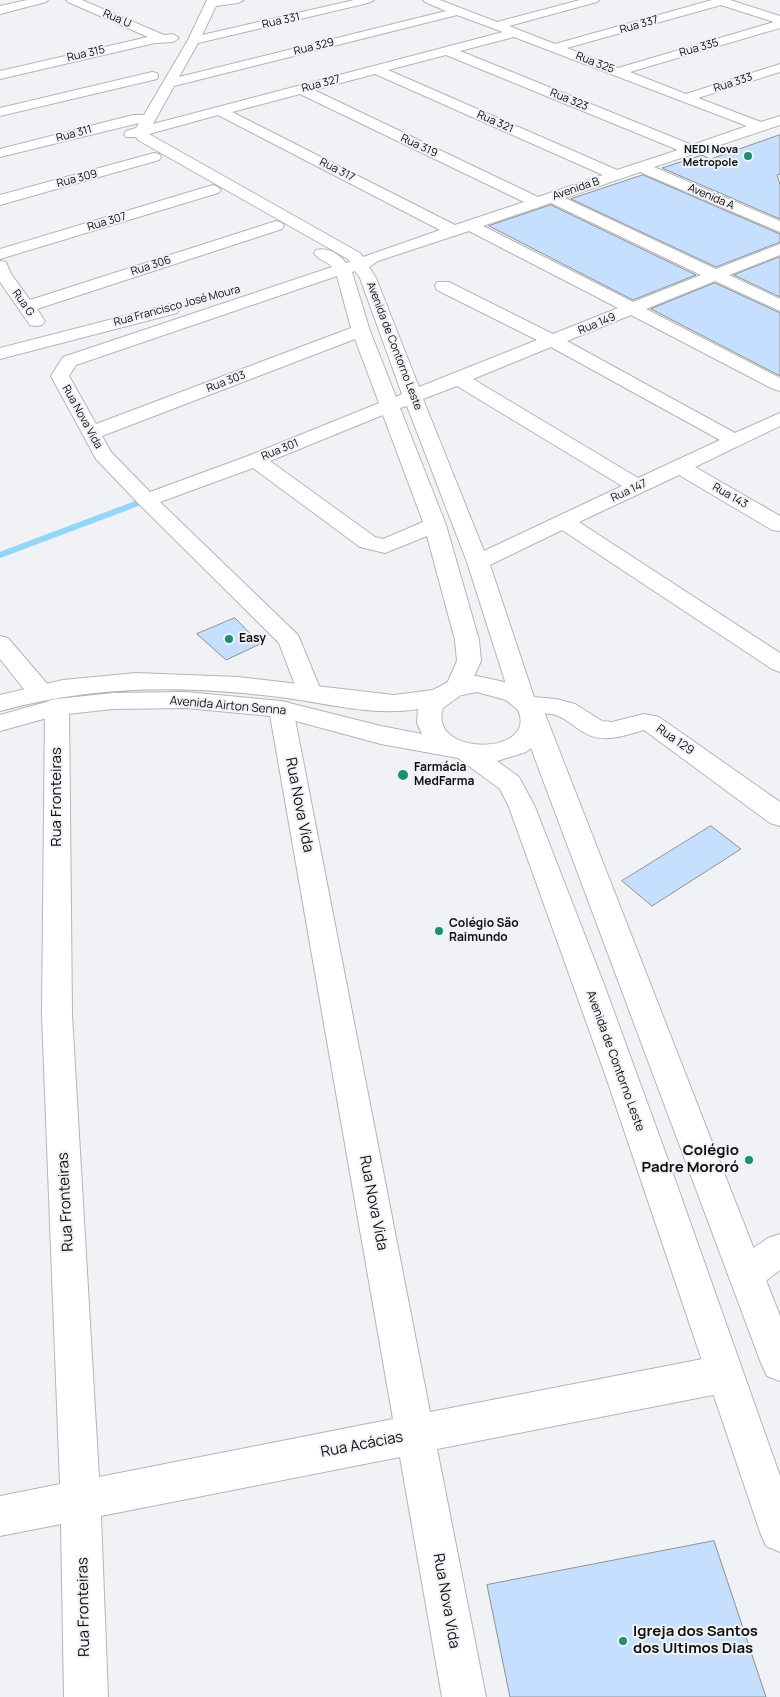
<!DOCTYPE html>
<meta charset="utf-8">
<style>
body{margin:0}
canvas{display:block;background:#f0f2f5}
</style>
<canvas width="780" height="1697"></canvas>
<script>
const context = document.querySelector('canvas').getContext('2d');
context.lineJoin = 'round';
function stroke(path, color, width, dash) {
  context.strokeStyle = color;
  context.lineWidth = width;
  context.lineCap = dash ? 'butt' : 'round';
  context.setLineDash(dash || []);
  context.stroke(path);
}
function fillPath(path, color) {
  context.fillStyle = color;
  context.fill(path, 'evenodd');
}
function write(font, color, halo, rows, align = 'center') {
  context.font = font + ' Manrope,sans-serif';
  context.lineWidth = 4;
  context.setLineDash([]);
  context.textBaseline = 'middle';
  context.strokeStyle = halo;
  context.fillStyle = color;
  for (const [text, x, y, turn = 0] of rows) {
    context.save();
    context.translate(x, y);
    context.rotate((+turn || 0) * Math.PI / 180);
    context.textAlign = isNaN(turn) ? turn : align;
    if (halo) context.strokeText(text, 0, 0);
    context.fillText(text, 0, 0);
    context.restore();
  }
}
const stream = new Path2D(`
 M0,555l146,-55`);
const building = new Path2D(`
 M780,135v39l-3,1 3,9v35l-118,-51 40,-13 8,4z
 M643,175l137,59v8l-64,25 -145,-68z
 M551,205l145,70 -63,25 -144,-74z
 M780,257v40l-46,-22z
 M715,283l65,30v63l-129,-67z
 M235,618l25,26 -34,16 -29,-26z
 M711,826l30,23 -89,57 -30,-25z
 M714,1541l52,156h-256l-23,-112z`);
const minor = new Path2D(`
 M27,0h21l-2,2 -46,12v-8z
 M66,0h16l82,35 9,-1 6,4 -6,4 -18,1 -155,36v-8l148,-34 -80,-35z
 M207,0h37l-6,3 -22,3 -14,29 152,-35h20l-6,3 -170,40 -19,34 267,-66 -21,-9 -2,-2h17l57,22 83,-22h19l-2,2 -88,24 46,18 157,-44h18l50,16v12l-150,44 56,22 94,-30v8l-82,26 63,24 19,-6v9l-126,42 126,54v11l-140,-60 -75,26 151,71 64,-25v11l-51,20 51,24v12l-65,-30 -69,28 134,69v13l-7,-2 -142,-74 -64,26 168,92 45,-20v13l-85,41 85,49v15l-8,-1 -93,-55 -100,47 201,131v19l-8,-3 -210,-139 -72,35 44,132 22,2 19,5 27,17 10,1 32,-8 15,3 121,85v24l-10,-3 -126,-93c-21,6 -42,14 -61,2 -8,-5 -18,-14 -27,-17 -19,-5 -33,5 -45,-15l-44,-138 -60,-156 -7,2 46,117 33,115 2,21 -15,33 -9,2 -9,-2 -3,-6 12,-27 -2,-21 -28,-104 -42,17 -25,-6 -107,-79 -93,34 138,133 24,58 -3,6 -9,2 -9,-2 -3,-6 -19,-50 -140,-139 -43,-45 -45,-83 12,-19 269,-90c-5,-6 -14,-7 -18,-14l2,-3c12,-3 23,4 30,13l4,-1 -2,-3 -210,-119 -2,-3h-10l-2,-3 2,-3 10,-3 3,-5 -139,34v-8l133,-34h11l44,-75zM721,5l53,17 -156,46 -51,-20zM457,15l46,17 -350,92 21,-38zM514,37l233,89 -55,19 -232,-94zM446,55l232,95 -61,20 -229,-100zM375,74l228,101 -65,22 -224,-107zM300,94l224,108 -69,23 -223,-113zM218,115l222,115 -77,27 -3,-4 -211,-119zM551,203l150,72 -68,27 -150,-76zM469,231l149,77 -65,26 -104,-52h-12l-2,4 2,4 100,50 -118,47 -43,-109 -7,-11 9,-6zM355,271l5,7 42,116 -6,3 -26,-66 -18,-59zM337,276l14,52 -255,96 -27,-48 7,-11zM355,339l24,64 -131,53 -98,36 -39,-40 -9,-16zM551,347l169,93 -82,38 -165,-99zM457,386l165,100 -138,65 -61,-152zM383,415l40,107 -40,17 -8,-2 -105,-76z
 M152,72l5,1 1,3 -1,3 -157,37v-8z
 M154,153l5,1 2,3 -2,3 -159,45v-10z
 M213,185l5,2 3,3 -3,3 -218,66v-10z
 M276,221l6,2 2,3 -2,3 -245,80 8,12 -3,4 -6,1 -6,-1 -30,-43v-21l6,1 5,12 19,26z
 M171,304l6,1 3,4 -3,4 -177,46v-11z
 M0,636l8,2 41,48 3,6 -3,6 -9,2 -9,-2 -31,-39z
 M57,699l9,2 3,6 3,308 27,462 294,-58 -124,-710 3,-6 9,-2 9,2 3,6 137,703 293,-57 13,6 6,13 -6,13 -13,6 -286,56 49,248h-44l-42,-240 -299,59 7,181h-44l-3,-173 -61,12v-40l60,-12 -18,-469 3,-308 3,-6z
 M780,1234v36l-21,16 -13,5 -13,-5 -5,-12 5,-12 35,-24z`);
const major = new Path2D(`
 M136,673l102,4 156,18 39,-5 17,-9 27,-5 27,6 19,7 14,11 8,14 235,602v65l-13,-5 -6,-13 -230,-615 -5,4 -29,9 22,16 16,30 70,180 66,181 109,308v76l-14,-6 -6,-14 -154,-455 -97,-270 -9,-18 -42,-31 -77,-14 -100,-27 -95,-9 -73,1 -55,6 -58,16v-16l57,-16 56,-6 73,-1 95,9 100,25 41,8 -5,-11 1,-14c-48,8 -99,-8 -147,-13 -95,-11 -178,-10 -271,15v-16l63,-15zM477,692l29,8 12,10c21,46 -91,47 -75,-2l18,-13z`);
const markers = [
 [748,156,5,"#1c8f70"],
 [229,639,5,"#1c8f70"],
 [403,775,6,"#1c8f70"],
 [439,931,5,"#1c8f70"],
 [749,1160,5,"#1c8f70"],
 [623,1641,5,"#1c8f70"]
];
const farStreetnames = [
 ["Rua U",117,19,23],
 ["Rua 331",281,21,-13],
 ["Rua 337",639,25,-16],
 ["Rua 329",314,47,-14],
 ["Rua 335",699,48,-16],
 ["Rua 315",86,54,-13],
 ["Rua 325",595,63,21],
 ["Rua 333",733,83,-18],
 ["Rua 327",321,84,-15],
 ["Rua 323",569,100,22],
 ["Rua 321",495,122,24],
 ["Rua 311",74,134,-15],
 ["Rua 319",419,146,25],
 ["Rua 317",337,170,27],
 ["Rua 309",77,179,-15],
 ["Avenida B",576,189,-19],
 ["Avenida A",711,197,23],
 ["Rua 307",107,222,-17],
 ["Rua 306",151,266,-18],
 ["Rua G",23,303,55],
 ["Rua Francisco José Moura",177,306,-15],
 ["Rua 149",597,324,-22],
 ["Avenida de Contorno Leste",394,346,69],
 ["Rua 303",226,382,-21],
 ["Rua Nova Vida",82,417,61],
 ["Rua 301",280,450,-22],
 ["Rua 147",629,491,-25],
 ["Rua 143",730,496,30]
];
const farPoinames = [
 ["NEDI Nova",738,150],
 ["Metropole",738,163]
];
const poiNames = [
 ["Easy",239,639],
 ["Farmácia",414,768],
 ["MedFarma",414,782],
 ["Colégio São",449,924],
 ["Raimundo",449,938]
];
const streetNames = [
 ["Avenida Airton Senna",228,706,5],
 ["Rua 129",675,740,35],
 ["Avenida de Contorno Leste",615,1061,70]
];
const nearStreetnames = [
 ["Rua Fronteiras",57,797,-90],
 ["Rua Nova Vida",299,805,79],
 ["Rua Fronteiras",66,1202,-93],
 ["Rua Nova Vida",373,1203,79],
 ["Rua Acácias",362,1445,-11],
 ["Rua Nova Vida",446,1601,80],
 ["Rua Fronteiras",84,1607,-91]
];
const nearPoinames = [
 ["Colégio",739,1151],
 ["Padre Mororó",739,1168],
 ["Igreja dos Santos",633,1632,"left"],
 ["dos Ultimos Dias",633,1649,"left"]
];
stroke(stream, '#93d6fa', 6);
fillPath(building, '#c6dffe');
stroke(building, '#8e9093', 1);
stroke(minor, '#b4b5b8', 2);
stroke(major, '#b4b5b8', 2);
fillPath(minor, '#fff');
fillPath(major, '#fff');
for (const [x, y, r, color] of markers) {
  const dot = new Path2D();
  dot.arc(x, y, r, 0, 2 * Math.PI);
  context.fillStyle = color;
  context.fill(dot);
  stroke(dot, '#f0f2f5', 2);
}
write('11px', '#0f0f10', '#f0f2f5', farStreetnames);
write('bold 11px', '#0f0f10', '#f0f2f5', farPoinames, 'right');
write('bold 12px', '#0f0f10', '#f0f2f5', poiNames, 'left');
write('12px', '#0f0f10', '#f0f2f5', streetNames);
write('15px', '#0f0f10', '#f0f2f5', nearStreetnames);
write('bold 15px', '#0f0f10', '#f0f2f5', nearPoinames, 'right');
</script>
